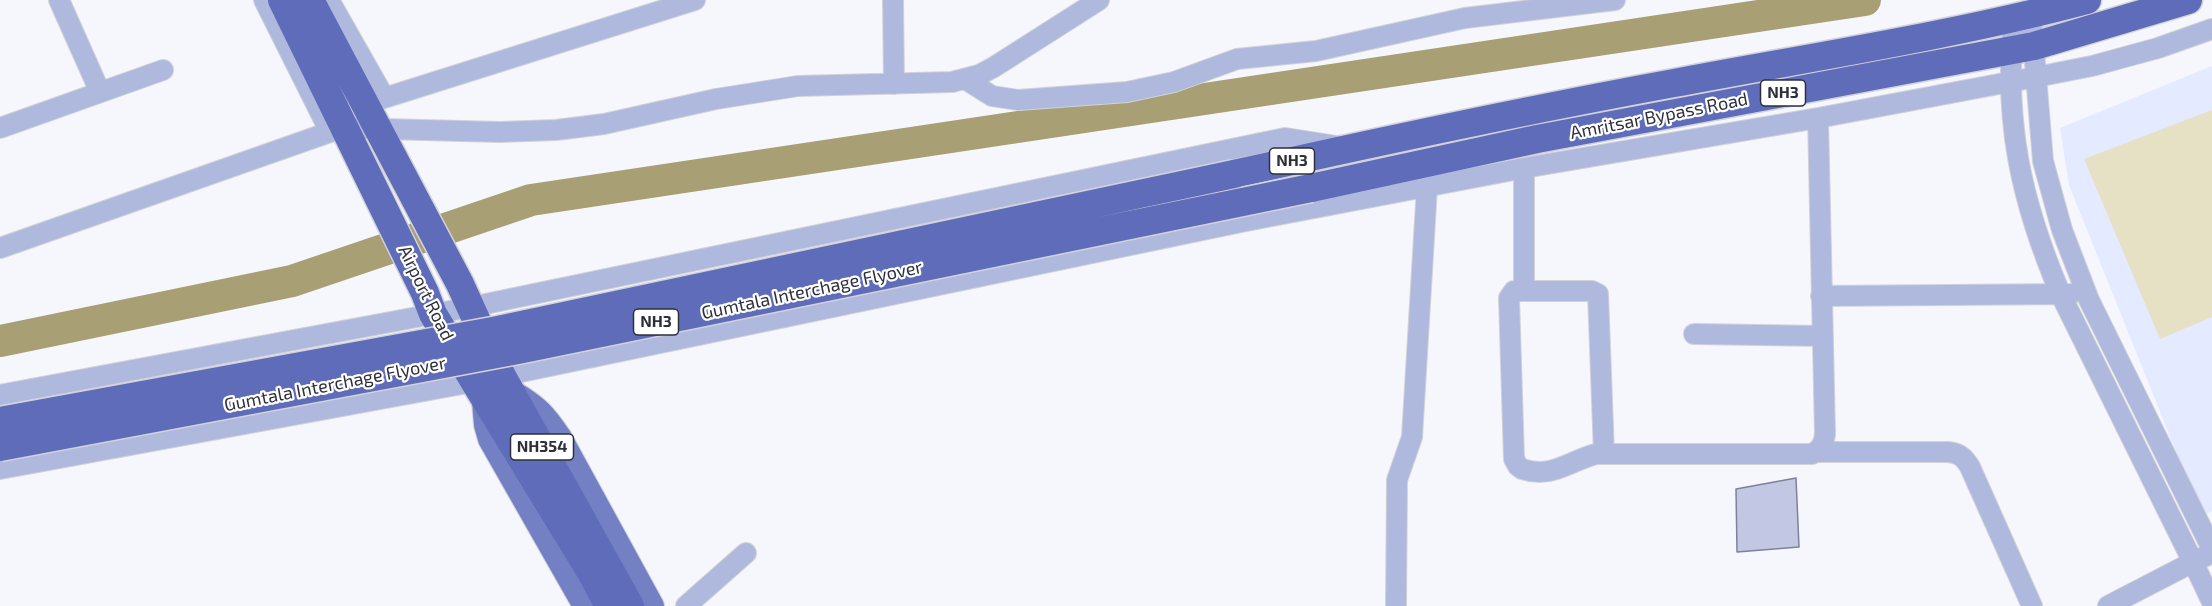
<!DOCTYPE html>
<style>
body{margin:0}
canvas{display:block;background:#f5f7fc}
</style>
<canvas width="2212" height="606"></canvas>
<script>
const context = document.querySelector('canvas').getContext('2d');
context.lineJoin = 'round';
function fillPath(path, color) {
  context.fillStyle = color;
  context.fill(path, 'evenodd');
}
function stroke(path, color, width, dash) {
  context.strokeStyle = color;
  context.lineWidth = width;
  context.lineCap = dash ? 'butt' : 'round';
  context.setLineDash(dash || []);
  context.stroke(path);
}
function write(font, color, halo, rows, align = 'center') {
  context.font = font + ' "Exo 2",sans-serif';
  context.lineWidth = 4.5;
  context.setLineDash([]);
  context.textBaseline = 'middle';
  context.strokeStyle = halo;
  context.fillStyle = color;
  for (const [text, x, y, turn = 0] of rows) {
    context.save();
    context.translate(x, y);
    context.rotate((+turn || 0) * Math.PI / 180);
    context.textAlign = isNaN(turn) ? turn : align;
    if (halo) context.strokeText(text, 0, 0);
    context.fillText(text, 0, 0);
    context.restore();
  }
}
const built = new Path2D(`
 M2212,66v445l-10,5 -133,-331 -9,-57z`);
const green = new Path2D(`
 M2212,110v207l-52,22 -76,-180z`);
const river = new Path2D(`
 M0,341l292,-60 239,-81 1334,-200`);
const building = new Path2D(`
 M1796,478l3,69 -62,5 -1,-63z`);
const minor = new Path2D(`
 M59,0l41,92
 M264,0l66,132
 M329,0l55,97
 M893,0l1,84
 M2031,15l12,146 19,69 27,70 123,249
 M2014,18c-11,102 7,184 47,277l132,267 19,-9
 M965,79l27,17 26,4 109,-8 47,-10 63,-23 79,-8 149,-33 150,-18
 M365,104l330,-104
 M0,128l163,-58
 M0,248l330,-116 16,-4 154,4 56,-2 48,-6 112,-25 82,-13 154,-4 27,-7 15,-8 105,-67
 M1524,291v-123
 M1821,296l250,-2
 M1694,334l129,2
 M0,395l471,-88 814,-169 51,8
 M1817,452h131c11,1 16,5 22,15l62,139
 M1604,454l-6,-160 -6,-3h-78l-5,7 5,161 4,7 4,3c30,10 47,-8 74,-15h216c9,-4 12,-11 13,-20l-7,-316
 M0,469l473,-87 773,-161 278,-53 294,-50 218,-41 56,-11 66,-18 54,-19
 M686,606l60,-53
 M1396,606l1,-126 15,-43 15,-250
 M2108,606l85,-44 19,40`);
const major = new Path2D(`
 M512,392c25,15 32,22 48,46l92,168
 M484,401l2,24 4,14 95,167`);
const highway = new Path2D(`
 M282,0l143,293 8,21 159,260 17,32
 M310,0l150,284 42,92 128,230
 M1234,174c147,-33 293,-64 440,-91 138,-26 277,-47 413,-83
 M1311,188l226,-49 497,-93 154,-46`);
const highwayBridge = new Path2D(`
 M0,421l498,-91 736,-156
 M0,447l518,-97 793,-162`);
const shields = [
 [1783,93,45],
 [1292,161,45],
 [656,322,45],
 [542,447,63]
];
const shieldNames = [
 ["NH3",1783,93],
 ["NH3",1292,161],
 ["NH3",656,322],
 ["NH354",542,447]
];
const streetNames = [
 ["Amritsar Bypass Road",1659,116,-11],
 ["Gumtala Interchage Flyover",812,290,-12],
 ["Airport Road",426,293,64],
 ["Gumtala Interchage Flyover",335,384,-11]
];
fillPath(built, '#e4eaff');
fillPath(green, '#e6e1c4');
stroke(river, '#a8a074', 32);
fillPath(building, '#c2c8e3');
stroke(building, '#7c829a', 1.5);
stroke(minor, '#d1d3d9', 22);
stroke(major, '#d1d3d9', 26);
stroke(highway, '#d1d3d9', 31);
stroke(minor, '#afb8dd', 20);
stroke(major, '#7381c4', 24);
stroke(highway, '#5f6cba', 28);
stroke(highwayBridge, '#d1d3d9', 31, []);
stroke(highwayBridge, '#5f6cba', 28);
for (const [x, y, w] of shields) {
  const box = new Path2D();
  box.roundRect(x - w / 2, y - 13, w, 26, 4.5);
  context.fillStyle = '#fff';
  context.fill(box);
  stroke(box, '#2d303a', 1.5);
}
write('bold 16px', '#2d303a', null, shieldNames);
write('18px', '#2d303a', '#fff', streetNames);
</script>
